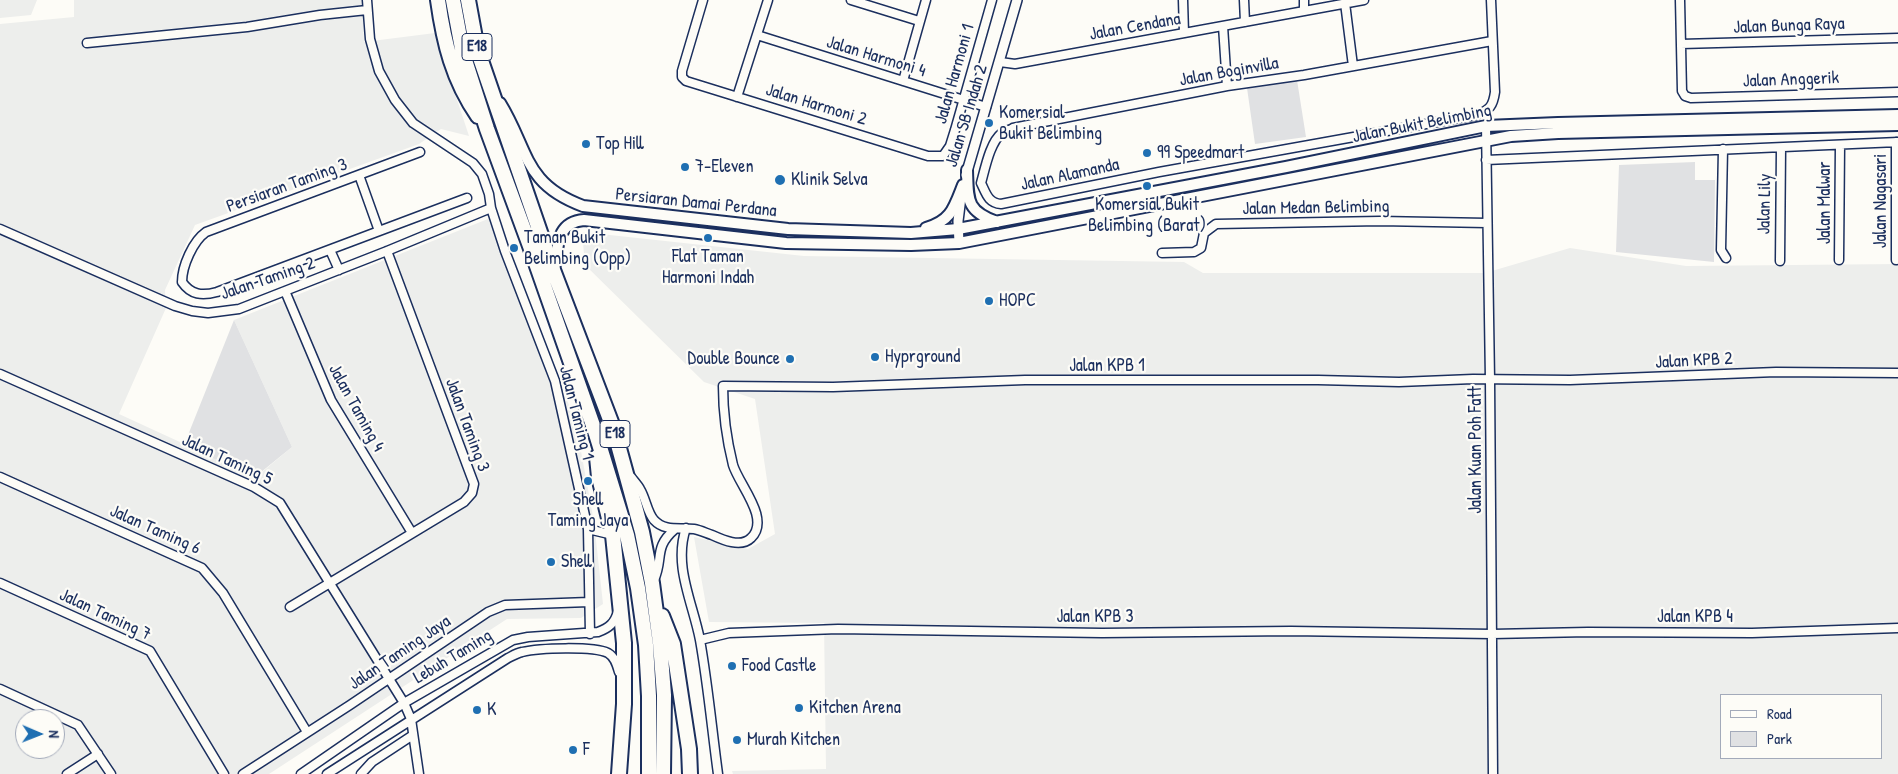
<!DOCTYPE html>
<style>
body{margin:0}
#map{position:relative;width:1898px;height:774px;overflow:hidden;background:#fdfcf7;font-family:"Patrick Hand",sans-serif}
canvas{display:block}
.legend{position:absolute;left:1720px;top:694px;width:162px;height:65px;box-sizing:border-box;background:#fdfcf7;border:1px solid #a3aaba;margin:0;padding:6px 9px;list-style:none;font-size:15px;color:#1b2f5e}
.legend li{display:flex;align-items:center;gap:10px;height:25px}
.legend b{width:25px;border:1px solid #a3aaba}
.north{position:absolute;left:15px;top:709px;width:50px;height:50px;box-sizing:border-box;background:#fdfcf7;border:1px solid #a3aaba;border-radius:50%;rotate:91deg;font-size:14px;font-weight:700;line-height:20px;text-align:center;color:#1b2f5e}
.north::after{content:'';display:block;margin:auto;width:18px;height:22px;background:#1f6fb2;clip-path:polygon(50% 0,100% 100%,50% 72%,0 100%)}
</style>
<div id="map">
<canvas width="1898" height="774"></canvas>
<ul class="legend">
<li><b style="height:6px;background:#fdfcf7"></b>Road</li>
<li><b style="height:14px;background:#e0e1e3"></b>Park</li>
</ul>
<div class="north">N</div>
</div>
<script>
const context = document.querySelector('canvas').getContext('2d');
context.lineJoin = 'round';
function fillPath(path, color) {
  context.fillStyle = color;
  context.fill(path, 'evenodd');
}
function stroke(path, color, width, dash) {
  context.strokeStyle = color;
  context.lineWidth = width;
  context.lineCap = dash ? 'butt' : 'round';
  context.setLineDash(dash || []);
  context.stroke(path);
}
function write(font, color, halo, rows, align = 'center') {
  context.font = font + ' "Patrick Hand",sans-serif';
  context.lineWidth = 4.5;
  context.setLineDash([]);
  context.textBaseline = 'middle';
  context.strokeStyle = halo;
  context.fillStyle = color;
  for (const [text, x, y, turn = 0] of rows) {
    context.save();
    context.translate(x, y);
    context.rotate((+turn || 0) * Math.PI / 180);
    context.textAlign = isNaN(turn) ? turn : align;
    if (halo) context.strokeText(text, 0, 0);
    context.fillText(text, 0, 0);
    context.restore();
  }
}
const built = new Path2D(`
 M0,0h37l-6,15 -31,3z
 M74,0h288l2,42 71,-9 34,103 -28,-7 -22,15 -224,81 -30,65 1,18 -47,106 137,63 36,-30 -58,-127 264,-105 78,209 18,98 9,82 -22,14 -74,1 -238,155h-269v-750l74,-7zM25,719h30v30h-30z
 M582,232l222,24 380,6 19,11h282l85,-25 116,18 212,-2v510h-1165l-1,-3 94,-2 -2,-146 -115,-1 -15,-85 54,12 27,-15 -20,-135 -51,-17 -119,-117zM1722,695h160v63h-160z`);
const green = new Path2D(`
 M1297,80l9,57 -51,7 -8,-56z
 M1695,162v18h20l-1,82 -98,-10 3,-87z
 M234,320l58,127 -37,30 -71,-32z`);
const minor = new Path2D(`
 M367,0l3,39 9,32 16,29 18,23 60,40 9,11 7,20 2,14 14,43 50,130 33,148 2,105
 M703,0l-21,71v6l4,4 242,75h15l7,-10 5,-16 37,-130
 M851,0l68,21
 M1183,0l1,33
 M1244,0l1,22
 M1304,0v11
 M1491,0l4,92c-2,14 -5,18 -19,23l-317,57 -158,32c-13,-1 -15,-11 -20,-21 4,-14 9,-41 21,-50 3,-2 8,-3 11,-5l214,-42 77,-11 188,-34
 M1680,0l2,91 3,5 6,2 207,-6
 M1345,3l8,63
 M1223,26l4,60
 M757,35l229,72
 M87,43l160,-16 73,-12 47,-5
 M1681,44l217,-6
 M1000,62l15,2 349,-64
 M903,81l23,-81
 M737,97l31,-97
 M1486,126l4,254 3,394
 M1896,142v118
 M1723,149l-2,101 5,8
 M420,152l-214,80c-13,9 -24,34 -24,50 9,13 20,14 35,10l250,-94
 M1486,160l412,-18
 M359,175l20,56
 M0,229l175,77 17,5 16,2 31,-4 148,-58 104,-43
 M330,250l9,20
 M1162,253l32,-1 7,-4 3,-15 12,-9 164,-3 107,2
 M1839,260l1,-115
 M1780,261l1,-113
 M285,291l46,109 81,133
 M0,374l254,113 26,16 124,200 7,16 8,55
 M0,477l202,91 21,25 84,139
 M631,477c3,4 7,8 9,12 6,10 7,23 14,31 11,12 26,7 40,9 6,1 12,4 18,6 11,5 29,13 39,3 20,-19 -12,-53 -18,-73 -6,-24 -10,-54 -10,-79l110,1 192,-7h293l81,2 74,-3 97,1 206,-8 122,1
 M686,528c-13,38 7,75 14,112 8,45 12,90 18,134
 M588,529l25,6
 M654,580c10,-22 -1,-32 21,-51
 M0,583l150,68 74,123
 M290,607l174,-105 8,-9 2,-9 -87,-233
 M700,640l29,-7 109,-4 264,4 189,-2 201,3 96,-2 164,1 146,-5
 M0,689l78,36 33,49
 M67,774l31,-20
 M243,774l107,-69 138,-93 17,-7 84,-3
 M301,774l103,-71 109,-63 15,-3 70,-5c11,-4 17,-9 20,-21
 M327,774l181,-116c4,-2 9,-5 14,-6 17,-4 71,-6 86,1 7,4 9,12 11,19
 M361,774l11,-12 41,-27`);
const tertiary = new Path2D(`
 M966,175l51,-175
 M959,243l-1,-22 3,-24`);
const secondary = new Path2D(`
 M500,103c29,47 23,81 83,103l205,23 123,4 47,-4 328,-62 200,-41 72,-3 340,-8
 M967,170c1,30 -1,41 30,52
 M926,228c25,-7 28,-20 37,-43
 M554,269c4,-22 2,-47 30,-49l202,23 125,2 48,-2 552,-107 47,-3 340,-8`);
const motorway = new Path2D(`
 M438,0c6,43 15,80 40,116
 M453,0l10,54 24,75 43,117 66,188 31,101 11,53 8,57 3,51v78
 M468,0l9,49 76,221 61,160 28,102 10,51 8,60 4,52 -1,79
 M597,457l2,20 14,58 11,108v61l-5,70
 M662,616l11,28 16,105 1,25`);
const markers = [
 [989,123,5,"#1f6fb2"],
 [586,144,5,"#1f6fb2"],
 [1147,153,5,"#1f6fb2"],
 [685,167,5,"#1f6fb2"],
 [780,180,6,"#1f6fb2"],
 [1147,186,5,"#1f6fb2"],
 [708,238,5,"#1f6fb2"],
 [514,248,5,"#1f6fb2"],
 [989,301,5,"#1f6fb2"],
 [875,357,5,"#1f6fb2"],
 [790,359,5,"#1f6fb2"],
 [588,481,5,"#1f6fb2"],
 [551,562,5,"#1f6fb2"],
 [732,666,5,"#1f6fb2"],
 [799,708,5,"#1f6fb2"],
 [477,710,5,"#1f6fb2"],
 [737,740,5,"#1f6fb2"],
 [573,750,5,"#1f6fb2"]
];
const shields = [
 [477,47,30],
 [615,434,30]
];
const shieldNames = [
 ["E18",477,47],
 ["E18",615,434]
];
const streetNames = [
 ["Jalan Bunga Raya",1789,26,-2],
 ["Jalan Cendana",1135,27,-10],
 ["Jalan Harmoni 4",876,57,17],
 ["Jalan Boginvilla",1229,72,-10],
 ["Jalan Harmoni 1",955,74,-74],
 ["Jalan Anggerik",1791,80,-2],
 ["Jalan Harmoni 2",816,105,17],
 ["Jalan SB Indah 2",967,116,-73],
 ["Jalan Bukit Belimbing",1422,124,-11],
 ["Jalan Alamanda",1070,175,-12],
 ["Persiaran Taming 3",287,186,-20],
 ["Jalan Nagasari",1881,201,-90],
 ["Persiaran Damai Perdana",696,203,6],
 ["Jalan Malwar",1825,203,-90],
 ["Jalan Lily",1765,204,-89],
 ["Jalan Medan Belimbing",1316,208,-1],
 ["Jalan Taming 2",268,279,-19],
 ["Jalan KPB 2",1694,361,-3],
 ["Jalan KPB 1",1107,366],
 ["Jalan Taming 4",356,408,61],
 ["Jalan Taming 1",576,413,76],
 ["Jalan Taming 3",467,425,70],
 ["Jalan Kuan Poh Fatt",1476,450,-90],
 ["Jalan Taming 5",227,460,25],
 ["Jalan Taming 6",155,530,24],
 ["Jalan Taming 7",105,615,25],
 ["Jalan KPB 3",1095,617],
 ["Jalan KPB 4",1695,617],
 ["Jalan Taming Jaya",400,653,-34],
 ["Lebuh Taming",453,657,-31]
];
const poiNames = [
 ["Komersial",999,113],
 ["Bukit Belimbing",999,134],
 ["Top Hill",596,144],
 ["99 Speedmart",1157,153],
 ["7-Eleven",695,167],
 ["Klinik Selva",791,180],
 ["Komersial Bukit",1147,205,"center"],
 ["Belimbing (Barat)",1147,226,"center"],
 ["Taman Bukit",524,238],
 ["Belimbing (Opp)",524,259],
 ["Flat Taman",708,257,"center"],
 ["Harmoni Indah",708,278,"center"],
 ["HOPC",999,301],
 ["Hyprground",885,357],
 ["Double Bounce",780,359,"right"],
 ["Shell",588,500,"center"],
 ["Taming Jaya",588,521,"center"],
 ["Shell",561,562],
 ["Food Castle",742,666],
 ["Kitchen Arena",809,708],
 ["K",487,710],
 ["Murah Kitchen",747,740],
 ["F",583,750]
];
fillPath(built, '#edeeec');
fillPath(green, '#e0e1e3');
stroke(minor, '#1b2f5e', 11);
stroke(tertiary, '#1b2f5e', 12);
stroke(secondary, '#1b2f5e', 14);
stroke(motorway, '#1b2f5e', 18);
stroke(minor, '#fdfcf7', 8);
stroke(tertiary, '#fdfcf7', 9);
stroke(secondary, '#fdfcf7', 10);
stroke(motorway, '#fdfcf7', 14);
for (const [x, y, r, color] of markers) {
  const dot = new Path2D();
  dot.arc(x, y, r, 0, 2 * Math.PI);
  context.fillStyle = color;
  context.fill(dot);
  stroke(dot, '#fdfcf7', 2);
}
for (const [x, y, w] of shields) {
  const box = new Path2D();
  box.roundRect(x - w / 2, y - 13.5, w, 27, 4);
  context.fillStyle = '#fdfcf7';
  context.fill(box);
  stroke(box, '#1b2f5e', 1);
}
write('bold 16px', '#1b2f5e', null, shieldNames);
write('18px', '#1b2f5e', '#fdfcf7', streetNames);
write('18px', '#1b2f5e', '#fdfcf7', poiNames, 'left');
</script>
